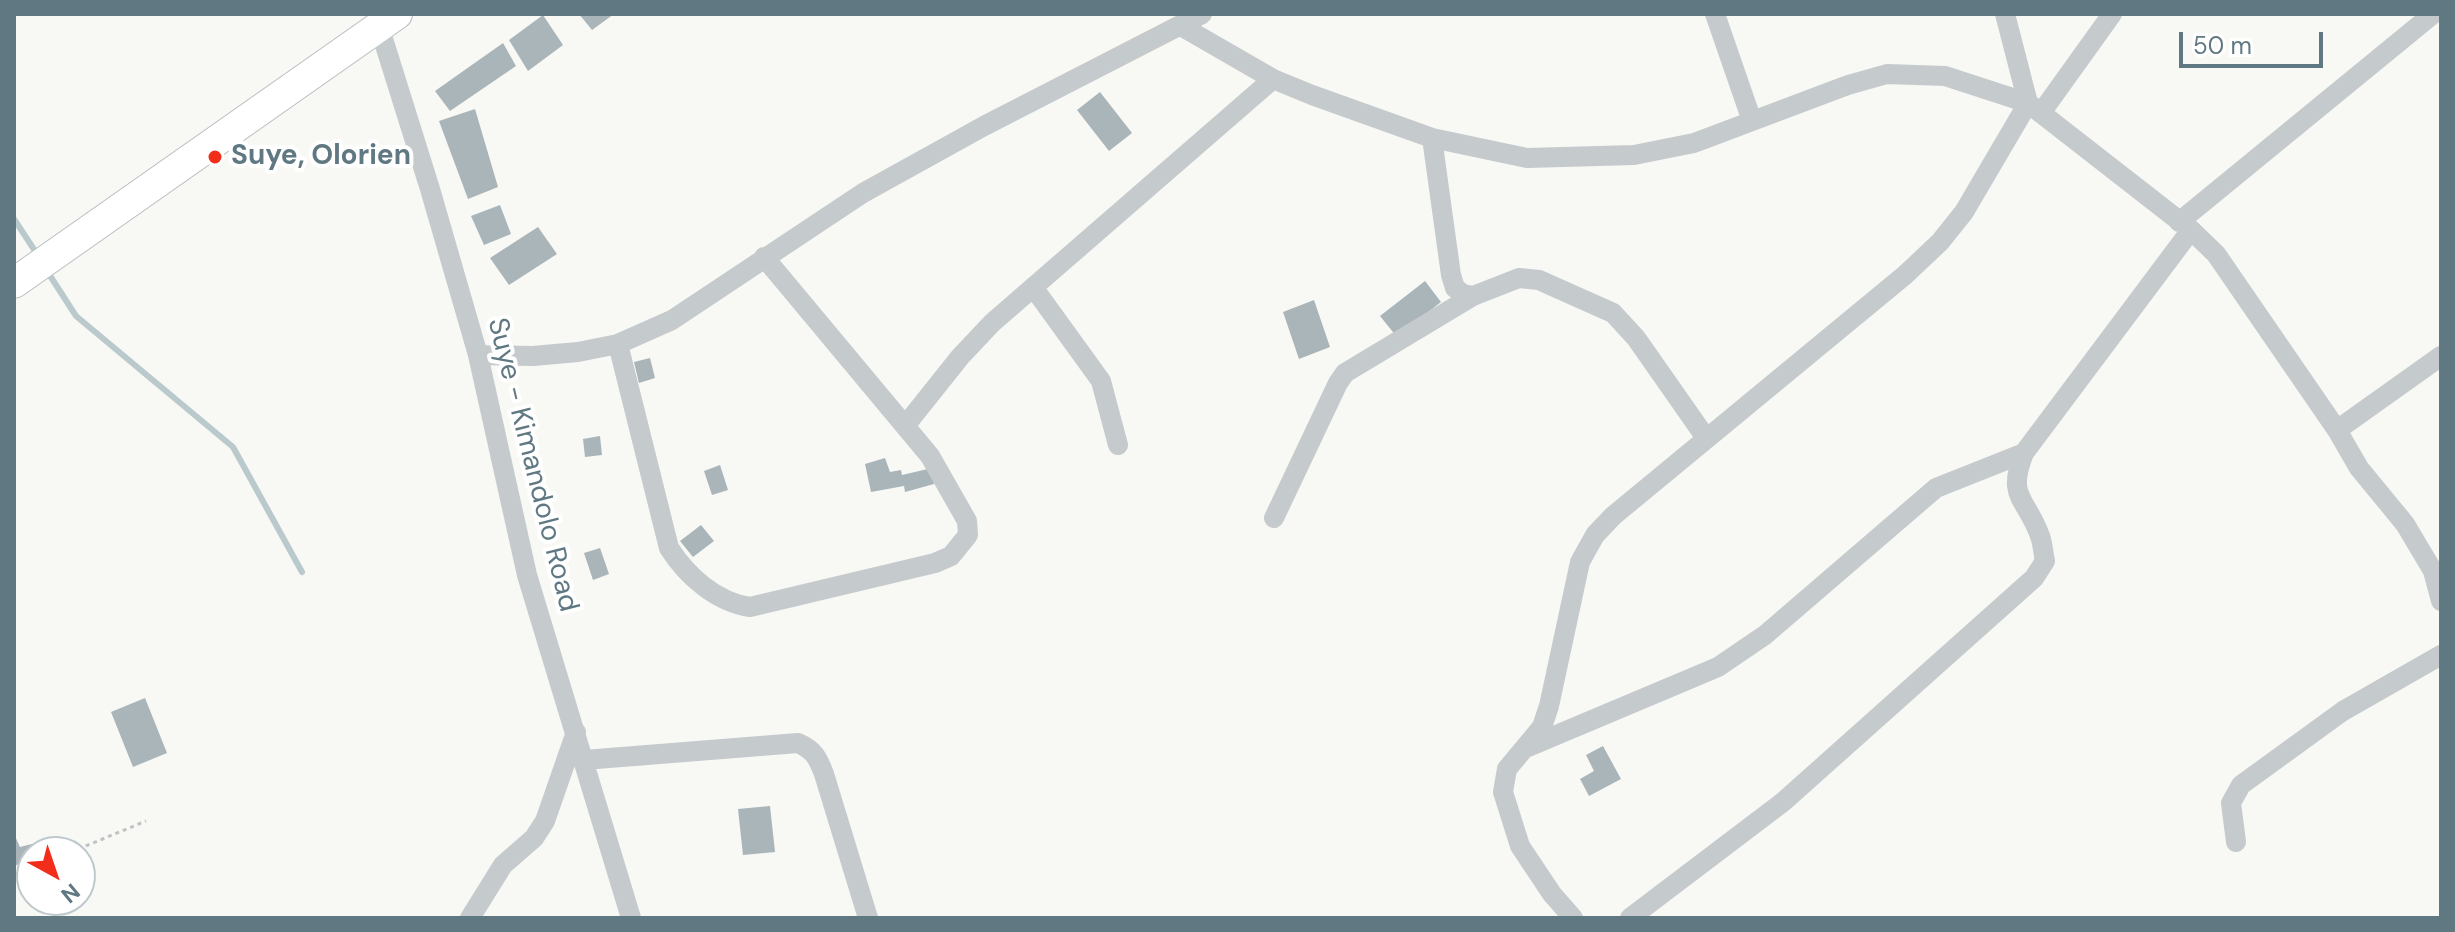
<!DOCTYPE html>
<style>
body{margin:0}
#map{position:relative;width:2455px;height:932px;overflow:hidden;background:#f8f8f5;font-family:"DM Sans",sans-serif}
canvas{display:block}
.frame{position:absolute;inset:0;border:16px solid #607882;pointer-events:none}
.north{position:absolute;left:16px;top:836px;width:80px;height:80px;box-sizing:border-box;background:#fff;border:2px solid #bfc9cd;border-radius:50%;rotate:140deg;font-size:22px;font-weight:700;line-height:32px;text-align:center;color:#607882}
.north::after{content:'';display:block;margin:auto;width:28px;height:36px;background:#f22e1b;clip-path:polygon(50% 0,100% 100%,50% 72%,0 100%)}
.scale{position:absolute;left:2179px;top:32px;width:144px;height:36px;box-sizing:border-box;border:4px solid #607882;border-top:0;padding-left:10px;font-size:24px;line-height:28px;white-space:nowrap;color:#607882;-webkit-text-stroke:6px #fff;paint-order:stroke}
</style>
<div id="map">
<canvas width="2455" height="932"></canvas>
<div class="frame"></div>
<div class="north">N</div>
<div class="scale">50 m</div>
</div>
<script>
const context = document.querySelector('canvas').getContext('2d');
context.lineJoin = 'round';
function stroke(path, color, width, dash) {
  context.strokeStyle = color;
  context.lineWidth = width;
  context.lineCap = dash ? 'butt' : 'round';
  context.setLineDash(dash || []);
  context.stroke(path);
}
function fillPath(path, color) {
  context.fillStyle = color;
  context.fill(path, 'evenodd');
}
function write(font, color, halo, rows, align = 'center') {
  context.font = font + ' "DM Sans",sans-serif';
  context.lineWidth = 8;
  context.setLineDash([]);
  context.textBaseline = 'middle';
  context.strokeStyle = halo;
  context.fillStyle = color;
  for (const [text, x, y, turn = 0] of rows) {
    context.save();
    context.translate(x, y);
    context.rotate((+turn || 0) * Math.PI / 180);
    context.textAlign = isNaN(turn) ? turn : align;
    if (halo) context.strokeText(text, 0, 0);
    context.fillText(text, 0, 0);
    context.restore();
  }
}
const stream = new Path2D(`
 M14,219l23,35
 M47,271l29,45 157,131 69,125`);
const building = new Path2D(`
 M579,14h35l-22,16z
 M543,15l20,30 -35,26 -19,-31z
 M503,43l13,23 -66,45 -15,-20z
 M1100,92l32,41 -23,18 -32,-41z
 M475,109l23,78 -30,12 -29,-78z
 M500,205l11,29 -27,11 -13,-29z
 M538,227l19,27 -48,31 -19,-27z
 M1425,281l16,21 -44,35 -17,-21z
 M1314,300l16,47 -31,12 -16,-47z
 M650,358l5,20 -16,5 -5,-21z
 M600,436l2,19 -17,2 -2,-18z
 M885,458l5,14 11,-2 1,5 30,-7 2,16 -29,8 -1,-6 -33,6 -6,-28z
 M720,465l8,25 -16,5 -8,-24z
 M701,525l13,16 -21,16 -13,-16z
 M600,548l9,26 -16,6 -9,-27z
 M145,698l22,55 -34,14 -22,-55z
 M1603,746l18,33 -32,17 -9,-17 14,-8 -8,-16z
 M770,806l5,46 -32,3 -5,-46z
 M14,834l6,13 12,-3 2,8h-2v7l-18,7z`);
const path = new Path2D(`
 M71,852l75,-31
 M14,875l18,-7`);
const minor = new Path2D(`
 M1715,14l37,107
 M379,26l51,163 48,166 49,220 104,343
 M1181,26l92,53 39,16 120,43 95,20 107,-3 60,-12 154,-58 39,-11 58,2 83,27 163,127 25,24 121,176 22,38 46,56 28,47 8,30
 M2041,113l71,-99
 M1432,138l19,137 4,13 8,6 10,2 46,-18 20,2 74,33 23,25 70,100
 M2179,222l254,-208
 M1033,287l68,94 17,64
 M618,344l51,204c18,28 47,54 81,59l185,-44 16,-7 17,-21 -1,-14 -37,-65 -166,-199
 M478,355l55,1 45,-4 40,-8 54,-24 191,-127 121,-67 218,-112
 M905,426l55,-69 32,-34 281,-244
 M2337,430l104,-74
 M1274,518l64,-135 7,-10 128,-77
 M1528,747l190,-80 47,-32 171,-147 88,-35
 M584,760l214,-17c16,7 20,15 26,31l44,144
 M2236,842l-5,-39 10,-18 102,-74 98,-56
 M470,918l33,-53 31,-27 11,-17 31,-89
 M1573,918l-21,-24 -32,-48 -17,-54 4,-23 35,-42 7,-21 31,-144 15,-27 18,-19 292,-241 35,-33 24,-30 64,-109 -23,-89
 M1630,918l153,-116 251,-224 11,-17c-2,-8 -2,-17 -5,-25 -14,-39 -34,-38 -16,-83l167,-223`);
const secondary = new Path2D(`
 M14,283l383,-269`);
const markers = [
 [215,157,8,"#f22e1b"]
];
const poiNames = [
 ["Suye, Olorien",231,157]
];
const streetNames = [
 ["Suye - Kimandolo Road",532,465,76]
];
stroke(stream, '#bacacc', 6);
fillPath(building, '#a9b5b9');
stroke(secondary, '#b7bec1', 32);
stroke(path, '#c0c3c5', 3, [4, 4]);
stroke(minor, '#c5cacd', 20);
stroke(secondary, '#fff', 30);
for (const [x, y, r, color] of markers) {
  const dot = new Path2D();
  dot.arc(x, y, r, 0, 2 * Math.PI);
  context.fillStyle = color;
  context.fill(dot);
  stroke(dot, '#fff', 3);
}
write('bold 28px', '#607882', '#fff', poiNames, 'left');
write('28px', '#607882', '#fff', streetNames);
</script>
